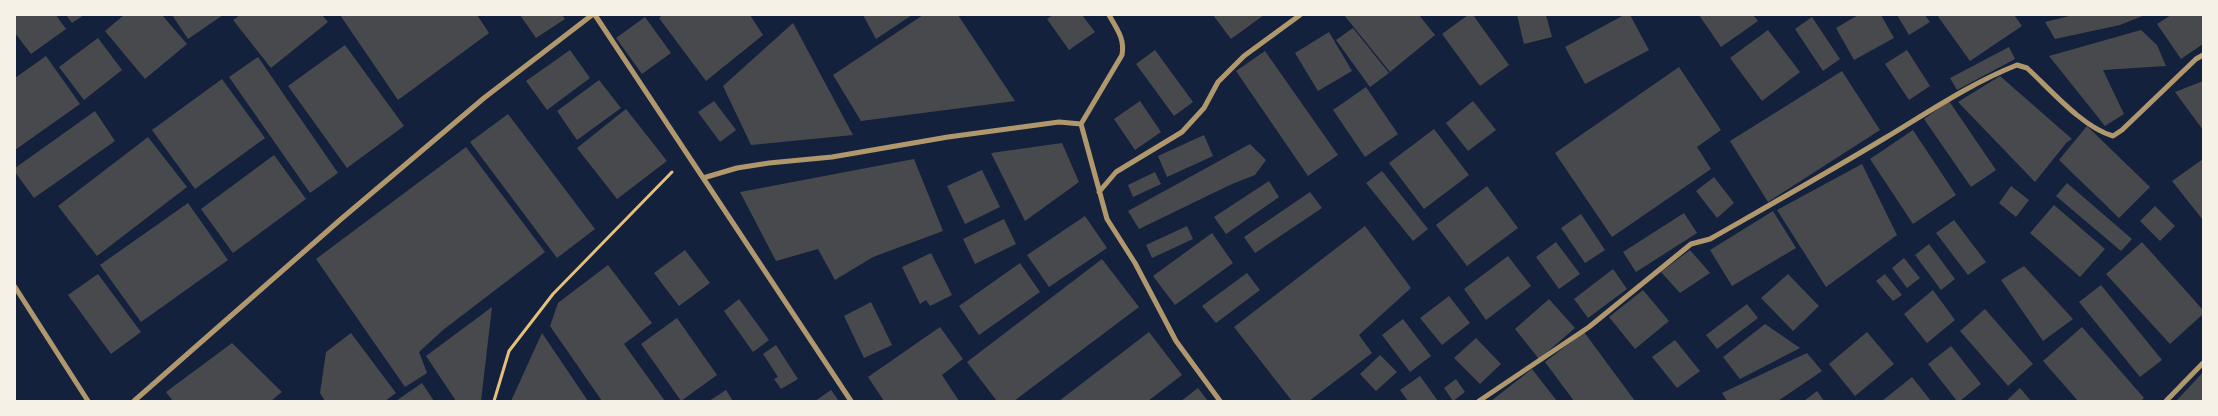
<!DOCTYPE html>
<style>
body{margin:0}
#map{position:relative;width:2218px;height:416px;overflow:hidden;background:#14213d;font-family:"Archivo Narrow",sans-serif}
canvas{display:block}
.frame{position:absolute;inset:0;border:16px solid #f6f1e7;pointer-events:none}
</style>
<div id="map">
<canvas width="2218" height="416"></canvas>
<div class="frame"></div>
</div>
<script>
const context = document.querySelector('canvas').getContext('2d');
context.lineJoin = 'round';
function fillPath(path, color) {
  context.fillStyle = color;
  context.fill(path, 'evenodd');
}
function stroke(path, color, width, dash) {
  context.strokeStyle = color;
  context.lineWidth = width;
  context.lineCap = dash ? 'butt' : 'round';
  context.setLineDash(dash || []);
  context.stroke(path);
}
const building = new Path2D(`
 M15,15h41l10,14 -35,25 -16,-21z
 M66,15h18l-12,8z
 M124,15h38l25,29 -42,35 -40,-48z
 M172,15h51l-35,24z
 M240,15h82l6,7 -57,46 -38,-48z
 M340,15h137l12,18 -91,67z
 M520,15h42l3,4 -29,19z
 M663,15h87l13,20 -57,46 -47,-63z
 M863,15h49l-36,24z
 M923,15h35l57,86 -154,20 -28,-46z
 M1053,15h29l13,17 -26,18 -22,-31z
 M1213,15h51l-33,24z
 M1344,15h75l16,20 -45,37z
 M1468,15h5l36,50 -29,21 -38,-52z
 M1517,15h29l6,22 -28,7z
 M1624,15h6l19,35 -64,34 -20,-37z
 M1699,15h54l5,6 -37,26z
 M1858,15h23l13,23 -40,22 -18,-32z
 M1897,15h28l5,7 -21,13z
 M1937,15h77l8,11 -52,35z
 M2073,15h72l-25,10 -65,14 -10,-17z
 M2171,15h32v29l-22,15 -24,-35z
 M645,17l26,36 -29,21 -26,-36z
 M1812,17l28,42 -17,12 -28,-42z
 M793,23l60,112 -102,10 -28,-59z
 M1353,28l36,45 -19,14 -34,-47z
 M1768,30l32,42 -38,29 -32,-43z
 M2141,30l16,15 9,21 -63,4 21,44 -19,12 -56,-70z
 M1329,32l23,39 -34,20 -23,-38z
 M98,38l24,32 -38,30 -25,-33z
 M345,45l59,81 -57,42 -59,-82z
 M2009,47l6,12 -58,31 -7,-12z
 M570,50l20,28 -43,32 -21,-29z
 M1155,50l38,52 -19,14 -38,-52z
 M1907,50l23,36 -21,14 -24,-36z
 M1265,51l73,104 -30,21 -72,-105z
 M46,56l34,48 -65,46v-72z
 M258,57l80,116 -28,20 -81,-116z
 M1679,67l42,63 -24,17 14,22 -99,68 -57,-84z
 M1842,71l38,59 -112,72 -38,-61z
 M2000,76l72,63 -5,3 -32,40 -77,-80z
 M222,79l43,59 -70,51 -43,-59z
 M599,80l22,28 -44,32 -20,-29z
 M2203,81v49l-28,-38z
 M1366,87l32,47 -33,23 -32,-47z
 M714,101l22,29 -16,12 -22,-30z
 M1140,101l21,31 -26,18 -21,-31z
 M1473,101l23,29 -28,21 -22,-28z
 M1949,101l47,69 -25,17 -47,-68z
 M626,109l41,52 -50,38 -40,-51z
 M95,111l20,30 -81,57 -19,-26v-4z
 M508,114l87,115 -38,29 -87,-116z
 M2087,126l63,61 -31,31 -60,-58z
 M1434,129l35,46 -45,34 -35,-46z
 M1913,130l43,65 -43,29 -43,-65z
 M1204,135l9,21 -46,21 -9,-21z
 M148,137l39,50 -90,69 -39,-50z
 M1062,143l17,39 -54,39 -34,-68z
 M1250,144l16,16 -11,15 -23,9 -93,45 -11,-18z
 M466,147l79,105 -102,78 -24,22 8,21 -22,14 -89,-128z
 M274,155l32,44 -73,54 -32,-44z
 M914,159l29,72 -70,26 -38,23 -17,-31 -42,12 -36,-69z
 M2203,159v61l-31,-39z
 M1862,164l35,71 -71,52 -49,-77z
 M982,170l18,37 -35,17 -18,-38z
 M1382,171l46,58 -15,12 -47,-58z
 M1155,172l6,12 -28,13 -5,-12z
 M1714,177l20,26 -17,15 -21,-27z
 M1269,181l10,16 -53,37 -12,-17z
 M2067,183l65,56 -11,12 -65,-55z
 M1487,186l31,42 -51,38 -31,-41z
 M2011,186l18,14 -13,17 -17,-14z
 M1310,192l12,16 -67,45 -11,-16z
 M188,203l40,57 -87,62 -41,-57z
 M2054,205l51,44 -25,28 -50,-44z
 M2155,206l20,20 -15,15 -20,-20z
 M1773,211l23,37 -64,38 -22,-36z
 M1684,213l13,20 -61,39 -13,-20z
 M1581,214l24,36 -20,13 -24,-35z
 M1085,216l22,32 -58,39 -22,-32z
 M1004,219l12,25 -41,20 -12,-25z
 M1954,220l32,42 -18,13 -32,-42z
 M1187,226l6,13 -41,19 -6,-13z
 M1365,226l46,62 -52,47 13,18 -63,48h-17l-58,-74z
 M1212,233l21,30 -58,42 -22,-29z
 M1556,242l24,32 -21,15 -23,-32z
 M2142,242l61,68v4l-33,30 -64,-70z
 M1929,244l26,35 -14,11 -26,-35z
 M685,250l25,33 -31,23 -25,-33z
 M1690,250l20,23 -30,20 -19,-21z
 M931,253l21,42 -22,11 -4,-6 -6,4 -18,-37z
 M1508,256l23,30 -45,34 -22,-31z
 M1904,258l16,20 -13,10 -15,-20z
 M1102,259l37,48 -125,94h-17l-30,-39z
 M1020,263l20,29 -61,43 -20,-29z
 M608,265l44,58 -28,21 41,57h-63l-52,-75 8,-23z
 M2024,266l49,53 -30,22 -42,-61z
 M1613,269l14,20 -39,29 -14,-19z
 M1247,273l13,17 -44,33 -14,-17z
 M98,274l43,58 -30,22 -43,-59z
 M1788,274l31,32 -26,25 -32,-33z
 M1885,274l17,21 -9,6 -17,-20z
 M2101,285l61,75 -22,17 -61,-75z
 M1643,290l26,31 -34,28 -26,-32z
 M1933,290l22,30 -28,23 -23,-29z
 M1449,296l21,27 -28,22 -22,-27z
 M739,299l30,41 -16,12 -29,-41z
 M1549,299l26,29 -36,31 -24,-30z
 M871,302l21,43 -28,13 -20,-42z
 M1747,304l11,14 -41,31 -11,-14z
 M492,307l-11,94h-25l-30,-45z
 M1985,309l48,55 -25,22 -48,-55z
 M677,318l40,57 -36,26 -40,-57z
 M1403,319l28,37 -21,16 -28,-37z
 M1765,324l35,24 -60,31 -17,-22z
 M940,327l23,32 -21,16 17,26h-75l-16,-24z
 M2082,327l62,71 -3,3h-63l-35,-40z
 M1149,332l33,43 -34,26h-89z
 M1584,332l51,69h-61l-29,-39z
 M1867,332l27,32 -39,32 -26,-32z
 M351,333l45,60 -11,8h-60l-5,-8 6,-41z
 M542,333l46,68h-77z
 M1476,338l25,26 -21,20 -26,-26z
 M1675,340l25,31 -23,17 -25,-31z
 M232,343l50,49 -11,9h-98l-7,-9z
 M776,345l22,34 -17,10 -7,-10 4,-2 -15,-23z
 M1951,346l30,38 -21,17h-3l-29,-37z
 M1807,353l15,18 -44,30h-51l-5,-8z
 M1380,355l17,17 -21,19 -16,-17z
 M1532,369l25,32h-66z
 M2203,372v29h-27l18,-19z
 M1420,376l18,25h-30l-8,-11z
 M1912,377l19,24h-49z
 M1456,379l9,13 -12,9 -9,-13z
 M422,383l12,18h-38z
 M1198,388l10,13h-27z
 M2020,388l11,13h-25z
 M726,390l7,11h-24z
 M831,390l8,11h-24z
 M1817,391l7,10h-20z`);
const path = new Path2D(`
 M494,401l15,-50 44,-57 119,-122`);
const minor = new Path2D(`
 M595,15l256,386
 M1081,124l26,95 28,44 41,78 44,60
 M1081,124l41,-69c3,-16 -5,-26 -13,-40
 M703,178l34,-10 32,-5 63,-6 116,-20 111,-15 22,2
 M1099,192l17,-20 66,-40 22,-24 14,-26 26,-26 56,-41
 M15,287l73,114
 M134,401l206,-181 144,-122 108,-83
 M1479,401l110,-74 102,-83 19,-5c58,-33 117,-66 175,-101 42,-25 86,-55 132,-73l10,3c23,21 55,59 86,68l9,-6 74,-71 7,-4
 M2166,401l37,-38`);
fillPath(building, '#48494c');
stroke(path, '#e5c07b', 3);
stroke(minor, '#b1986c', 5);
</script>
